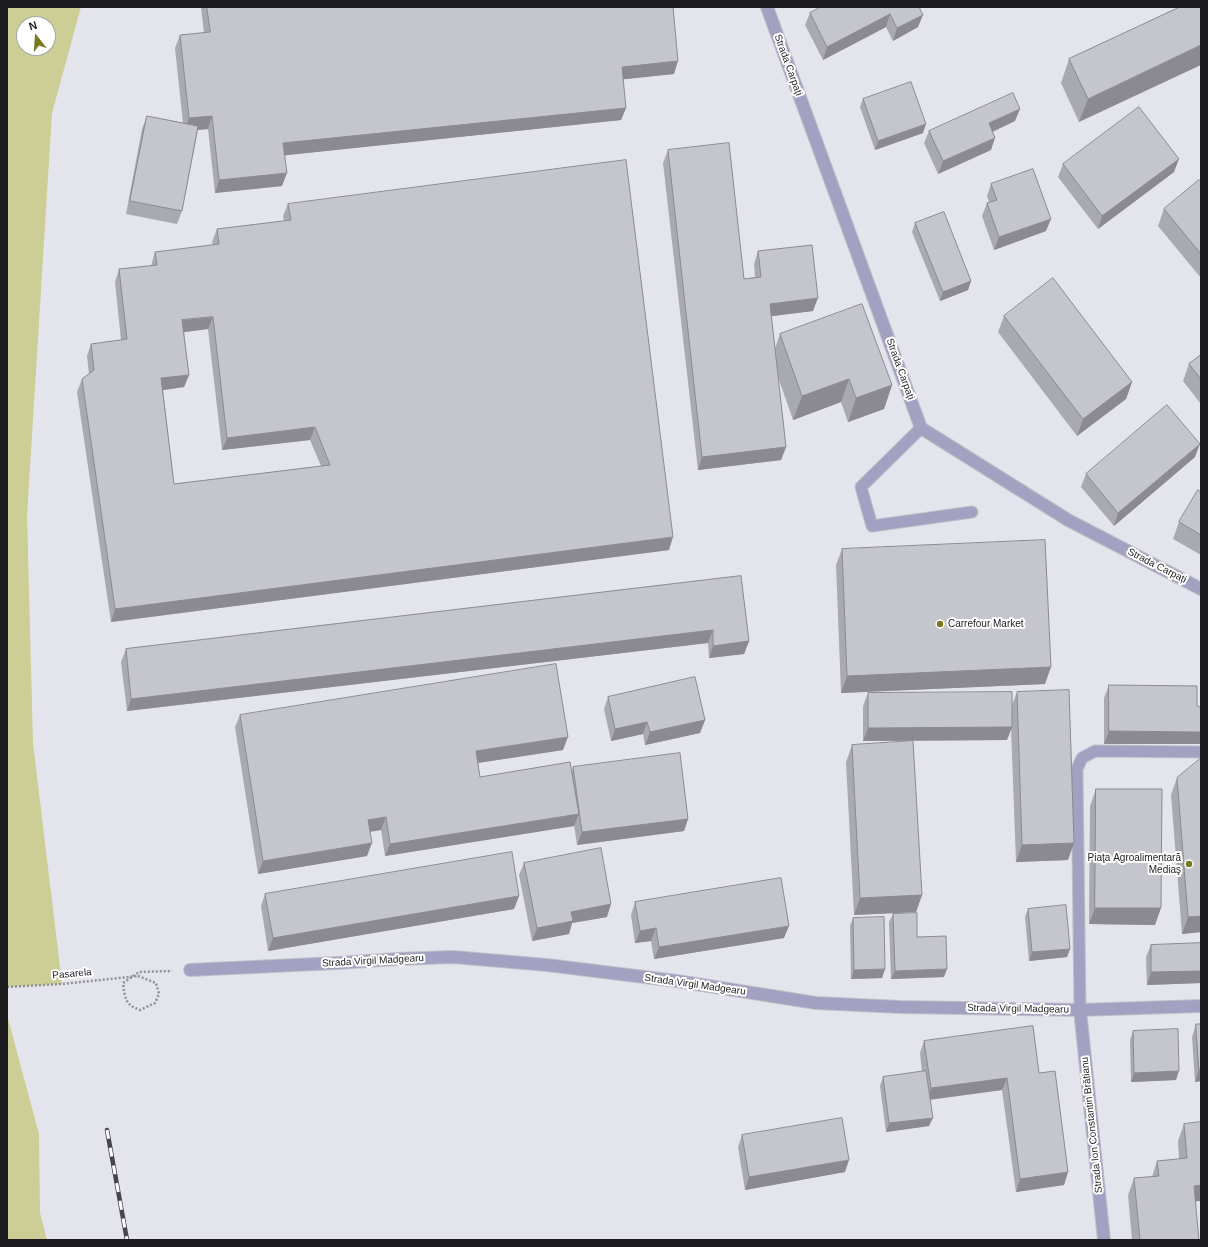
<!DOCTYPE html>
<meta charset="utf-8">
<style>
body{margin:0}
#map{position:relative;width:1208px;height:1247px;overflow:hidden;background:#e4e4ed;font-family:Helvetica,sans-serif}
canvas{display:block}
.frame{position:absolute;inset:0;border:8px solid #1d1d20;pointer-events:none}
.north{position:absolute;left:16px;top:16px;width:40px;height:40px;box-sizing:border-box;background:#fff;border:1px solid #a5a5a6;border-radius:50%;rotate:343deg;font-size:11px;font-weight:700;line-height:16px;text-align:center;color:#1d1d20}
.north::after{content:'';display:block;margin:auto;width:14px;height:18px;background:#7b7920;clip-path:polygon(50% 0,100% 100%,50% 72%,0 100%)}
</style>
<div id="map">
<canvas width="1208" height="1247"></canvas>
<div class="frame"></div>
<div class="north">N</div>
</div>
<script>
const context = document.querySelector('canvas').getContext('2d');
context.lineJoin = 'round';
function fillPath(path, color) {
  context.fillStyle = color;
  context.fill(path, 'evenodd');
}
function stroke(path, color, width, dash) {
  context.strokeStyle = color;
  context.lineWidth = width;
  context.lineCap = dash ? 'butt' : 'round';
  context.setLineDash(dash || []);
  context.stroke(path);
}
function write(font, color, halo, rows, align = 'center') {
  context.font = font + ' Helvetica,sans-serif';
  context.lineWidth = 4;
  context.setLineDash([]);
  context.textBaseline = 'middle';
  context.strokeStyle = halo;
  context.fillStyle = color;
  for (const [text, x, y, turn = 0] of rows) {
    context.save();
    context.translate(x, y);
    context.rotate((+turn || 0) * Math.PI / 180);
    context.textAlign = isNaN(turn) ? turn : align;
    if (halo) context.strokeText(text, 0, 0);
    context.fillText(text, 0, 0);
    context.restore();
  }
}
const green = new Path2D(`
 M7,7h74l-29,106 -25,402 6,228 29,241 -55,3zM24,24h24v24h-24z
 M7,1015l32,119 1,79 7,27h-40z`);
const path = new Path2D(`
 M138,976l18,7 3,11 -4,9 -15,7c-15,-5 -15,-12 -17,-27l16,-11 33,-1`);
const service = new Path2D(`
 M921,428l-60,59 11,39 100,-14
 M1080,1010l-3,-241 5,-11 13,-7 106,1`);
const minor = new Path2D(`
 M190,970l147,-7 60,-4 56,-2 94,8 130,16 139,22 85,4 179,3 121,-4
 M1080,1010l24,230`);
const tertiary = new Path2D(`
 M767,7l154,421 147,92 133,69`);
const rail = new Path2D(`
 M107,1130l20,110`);
const pathBridge = new Path2D(`
 M7,987l55,-3 76,-8`);
const wall = new Path2D(`
 M201,7h472l1,67 -51,5 3,29 -5,12 -336,35 -3,31 -67,7 -7,-64 -10,1 -16,81 -5,13 -51,-10 16,-85 5,-13 36,7 -8,-75 5,-13 24,-2z
 M919,7l-1,20 -25,14 -7,-14 -63,33 -18,-35 5,-12z
 M1180,7l-101,115 -18,-39 8,-24z
 M863,99l60,34 -48,17 -15,-43z
 M1015,121l-22,11 -2,18 -53,24 -14,-31 5,-12z
 M668,150l76,129 11,-2 -1,-13 4,-13 55,60 -42,5 4,32 5,-14 112,51 -8,24 -36,13 -7,-20 -48,18 -15,-43 8,70 -5,13 -83,10 -35,-307z
 M1063,164l111,8 -76,57 -40,-52z
 M1201,181v97l-43,-52 6,-17z
 M991,184l55,47 -52,19 -12,-34 5,-13 2,-1 -2,-6z
 M288,204l381,346 -558,72 -34,-230 5,-13 7,-5 -2,-18 4,-12 30,-4 -6,-58 4,-13 32,-3 4,-14 58,-7 -1,-3 5,-13 67,-8 -1,-5zM208,329l14,121 88,-10 11,26 -147,18 -11,-94 21,-3 5,-12 -5,-43z
 M915,223l56,58 -3,9 -28,11 -28,-69z
 M1004,316l128,66 -6,17 -49,37 -79,-104z
 M1201,355v49l-18,-23 6,-17z
 M1195,457l-81,69 -33,-39 5,-13z
 M1201,492v63l-28,-16 6,-17z
 M842,549l203,135 -204,9 -5,-128z
 M741,576l8,65 -5,13 -35,4 -1,-15 -581,68 -6,-49 5,-13z
 M1109,685l88,1 -93,58v-46z
 M1017,692l51,168 -52,2 -5,-133 -4,11 -144,1v-35l5,-13 144,12z
 M608,697l97,23 -5,13 -55,12 -2,-11 -32,7 -7,-32z
 M240,715l323,35 -85,13 2,14 92,-6 1,-4 115,52 -4,12 -107,14 -3,-20v1l-189,30 -4,-26 -11,1 -3,25 -109,18 -23,-147z
 M852,745l70,150 -6,17 -62,3 -8,-153z
 M1177,778l24,154 -19,2 -11,-139z
 M1096,789l59,136 -66,-1 1,-118z
 M524,863l83,54 -35,6 -3,11 -37,7 -13,-66z
 M265,894l254,2 -5,13 -246,42 -7,-45z
 M635,902l149,36 -130,21 -3,-18 -16,2 -4,-28z
 M1028,909l42,40 -3,8 -38,4 -4,-44z
 M893,914l24,23 27,40 -53,2 -2,-57z
 M853,918l32,51 -3,9 -31,1 -1,-53z
 M1201,943v40l-54,2 -1,-28 5,-12z
 M1196,1024h5v57l-6,1 -3,-45z
 M1133,1031l43,49 -45,2 -1,-42z
 M924,1041l115,32 29,99 -4,13 -48,7 -14,-102 -72,10 -1,26 -43,6 -6,-46 3,-9 39,-5 -2,-19z
 M1184,1124l11,78 4,38h-67l-4,-45 6,-17 18,-1 5,-16 22,-2 -1,-18z
 M742,1135l103,37 -100,18 -7,-43z`);
const shadedWall = new Path2D(`
 M890,14l-4,13 -63,33 4,-13z
 M923,15l-5,12 -25,14 4,-13z
 M1201,45v20l-122,57 9,-23z
 M678,61l-4,13 -57,6 5,-13z
 M626,108l-5,12 -342,36 4,-13z
 M1020,109l-5,12 -31,14 5,-12z
 M212,116l-4,13 -24,2 5,-13z
 M926,124l-3,9 -48,17 3,-9z
 M995,138l-4,12 -53,24 5,-13z
 M1179,159l-5,13 -76,57 4,-13z
 M287,173l-5,13 -67,7 4,-13z
 M1051,219l-5,12 -52,19 5,-13z
 M971,281l-3,9 -28,11 3,-9z
 M818,298l-5,13 -48,6 5,-13z
 M213,317l-5,12 -30,4 4,-13z
 M189,375l-5,12 -27,4 4,-13z
 M849,379l-8,23 -48,18 9,-24z
 M1132,382l-6,17 -49,37 6,-17z
 M892,385l-8,24 -36,13 8,-24z
 M315,427l-5,13 -88,10 5,-12z
 M1200,444l-5,13 -81,69 4,-13z
 M786,447l-5,13 -83,10 4,-13z
 M673,537l-4,13 -558,72 4,-13z
 M713,630l-5,13 -581,68 4,-12z
 M749,641l-5,13 -35,4 4,-12z
 M1051,667l-6,17 -204,9 6,-17z
 M705,720l-5,13 -55,12 5,-13z
 M647,722l-4,12 -32,7 4,-12z
 M1012,727l-5,13 -144,1 5,-13z
 M1109,731l92,1v12h-97z
 M568,737l-5,13 -92,14 5,-13z
 M579,814l-5,12 -189,30 5,-12z
 M386,817l-5,13 -17,3 4,-13z
 M688,819l-4,12 -107,14 5,-13z
 M372,843l-5,13 -109,18 5,-13z
 M1074,843l-6,17 -52,2 6,-17z
 M922,895l-6,17 -62,3 6,-17z
 M519,896l-5,13 -246,42 5,-13z
 M611,904l-4,13 -35,6 -3,11 -37,7 5,-13 34,-16z
 M1095,908h66l-6,17 -66,-1z
 M1201,916v16l-19,2 6,-17z
 M789,926l-5,12 -130,21 5,-12z
 M656,928l-5,13 -16,2 5,-12z
 M1070,949l-3,8 -38,4 3,-9z
 M885,969l-3,9 -31,1 3,-9z
 M947,969l-3,8 -53,2 4,-8z
 M1201,971v12l-54,2 4,-13z
 M1199,1069h2v12l-6,1z
 M1179,1071l-3,9 -45,2 3,-9z
 M1007,1078l-5,12 -76,10 5,-12z
 M933,1118l-4,8 -43,6 3,-9z
 M849,1160l-4,12 -100,18 4,-13z
 M1068,1172l-4,13 -48,7 4,-13z
 M1201,1185v16l-13,1 6,-16z`);
const building = new Path2D(`
 M207,7h466l5,54 -56,6 4,41 -343,35 4,30 -68,7 -7,-64 -23,2 -9,-83 30,-3z
 M821,7h98l4,8 -26,13 -7,-14 -63,33 -17,-34z
 M1180,7h21v38l-113,54 -19,-40z
 M911,82l15,42 -48,17 -15,-42z
 M1013,93l7,16 -31,14 6,15 -52,23 -14,-30z
 M1139,107l40,52 -77,57 -39,-52z
 M147,116l51,10 -16,85 -52,-10z
 M729,143l15,136 17,-2 -3,-26 54,-6 6,53 -48,6 16,143 -84,10 -34,-307z
 M626,160l47,377 -558,72 -33,-230 12,-9 -3,-26 36,-5 -8,-70 38,-4 -2,-13 64,-8 -2,-15 74,-9 -3,-16zM213,317l14,121 88,-11 15,38 -156,19 -13,-106 28,-3 -7,-55z
 M1033,169l18,50 -52,18 -12,-34 10,-3 -6,-16z
 M1199,180l2,1v73l-37,-45z
 M944,212l27,69 -28,11 -28,-69z
 M1053,278l79,104 -49,37 -79,-103z
 M862,304l30,81 -36,13 -7,-19 -47,17 -22,-62z
 M1201,355v24l-12,-15z
 M1167,405l33,39 -82,69 -32,-39z
 M1198,490l3,2v43l-22,-13z
 M1045,540l6,127 -204,9 -5,-127z
 M741,576l8,65 -36,5v-16l-582,69 -5,-50z
 M556,664l12,73 -92,14 4,26 90,-15 9,52 -189,30 -4,-27 -18,3 4,23 -109,18 -23,-146z
 M695,677l10,43 -55,12 -3,-10 -32,7 -7,-32z
 M1109,685l88,1v20l4,1v25l-92,-1z
 M1069,690l5,153 -52,2 -5,-153z
 M1012,692v35l-144,1v-35z
 M913,741l9,154 -62,3 -8,-153z
 M680,753l8,66 -106,13 -9,-65z
 M1201,758v158l-13,1 -11,-139z
 M1096,789h66l-1,119h-66z
 M601,848l10,56 -40,8 2,9 -36,7 -13,-65z
 M512,852l7,44 -246,42 -8,-44z
 M781,878l8,48 -130,21 -3,-19 -16,3 -5,-29z
 M1066,905l4,44 -38,3 -4,-43z
 M917,913v24l29,-1 1,33 -52,2 -2,-57z
 M884,917l1,52 -31,1 -1,-52z
 M1201,943v28l-50,1v-27z
 M1196,1024h5v45h-2z
 M1033,1026l6,47 16,-2 13,101 -48,7 -13,-101 -76,10 -7,-47z
 M1178,1029l1,42 -45,2 -1,-42z
 M926,1071l7,47 -44,5 -6,-46z
 M842,1118l7,42 -100,17 -7,-42z
 M1201,1122v63l-7,1 5,54h-59l-6,-62 25,-2 -2,-15 30,-3 -3,-34z`);
const markers = [
 [940,624,4,"#7b7920"],
 [1189,864,4,"#7b7920"]
];
const streetNames = [
 ["Strada Carpați",788,65,70],
 ["Strada Carpați",900,369,70],
 ["Strada Carpați",1157,566,27],
 ["Strada Virgil Madgearu",373,961,-3],
 ["Pasarela",72,974,-5],
 ["Strada Virgil Madgearu",695,985,8],
 ["Strada Virgil Madgearu",1018,1009,1],
 ["Strada Ion Constantin Brătianu",1092,1125,-96]
];
const poiNames = [
 ["Carrefour Market",948,624],
 ["Piaţa Agroalimentară",1181,858,"right"],
 ["Mediaş",1181,870,"right"]
];
fillPath(green, '#cdcd96');
stroke(service, '#c0c0c8', 13);
stroke(minor, '#c0c0c8', 14);
stroke(tertiary, '#c0c0c8', 14);
stroke(path, '#909097', 2.5, [2, 2]);
stroke(service, '#a3a1c1', 11);
stroke(minor, '#a3a1c1', 12);
stroke(tertiary, '#a3a1c1', 12);
stroke(rail, '#46464a', 4.5);
stroke(rail, '#fff', 3, [9]);
stroke(pathBridge, '#909097', 2.5, [2, 2]);
fillPath(wall, '#a9a9b1');
fillPath(shadedWall, '#8a8a90');
fillPath(building, '#c5c5ce');
stroke(building, '#8a8a90', 1);
for (const [x, y, r, color] of markers) {
  const dot = new Path2D();
  dot.arc(x, y, r, 0, 2 * Math.PI);
  context.fillStyle = color;
  context.fill(dot);
  stroke(dot, '#fff', 1.5);
}
write('10px', '#1d1d20', '#fff', streetNames);
write('10px', '#1d1d20', '#fff', poiNames, 'left');
</script>
